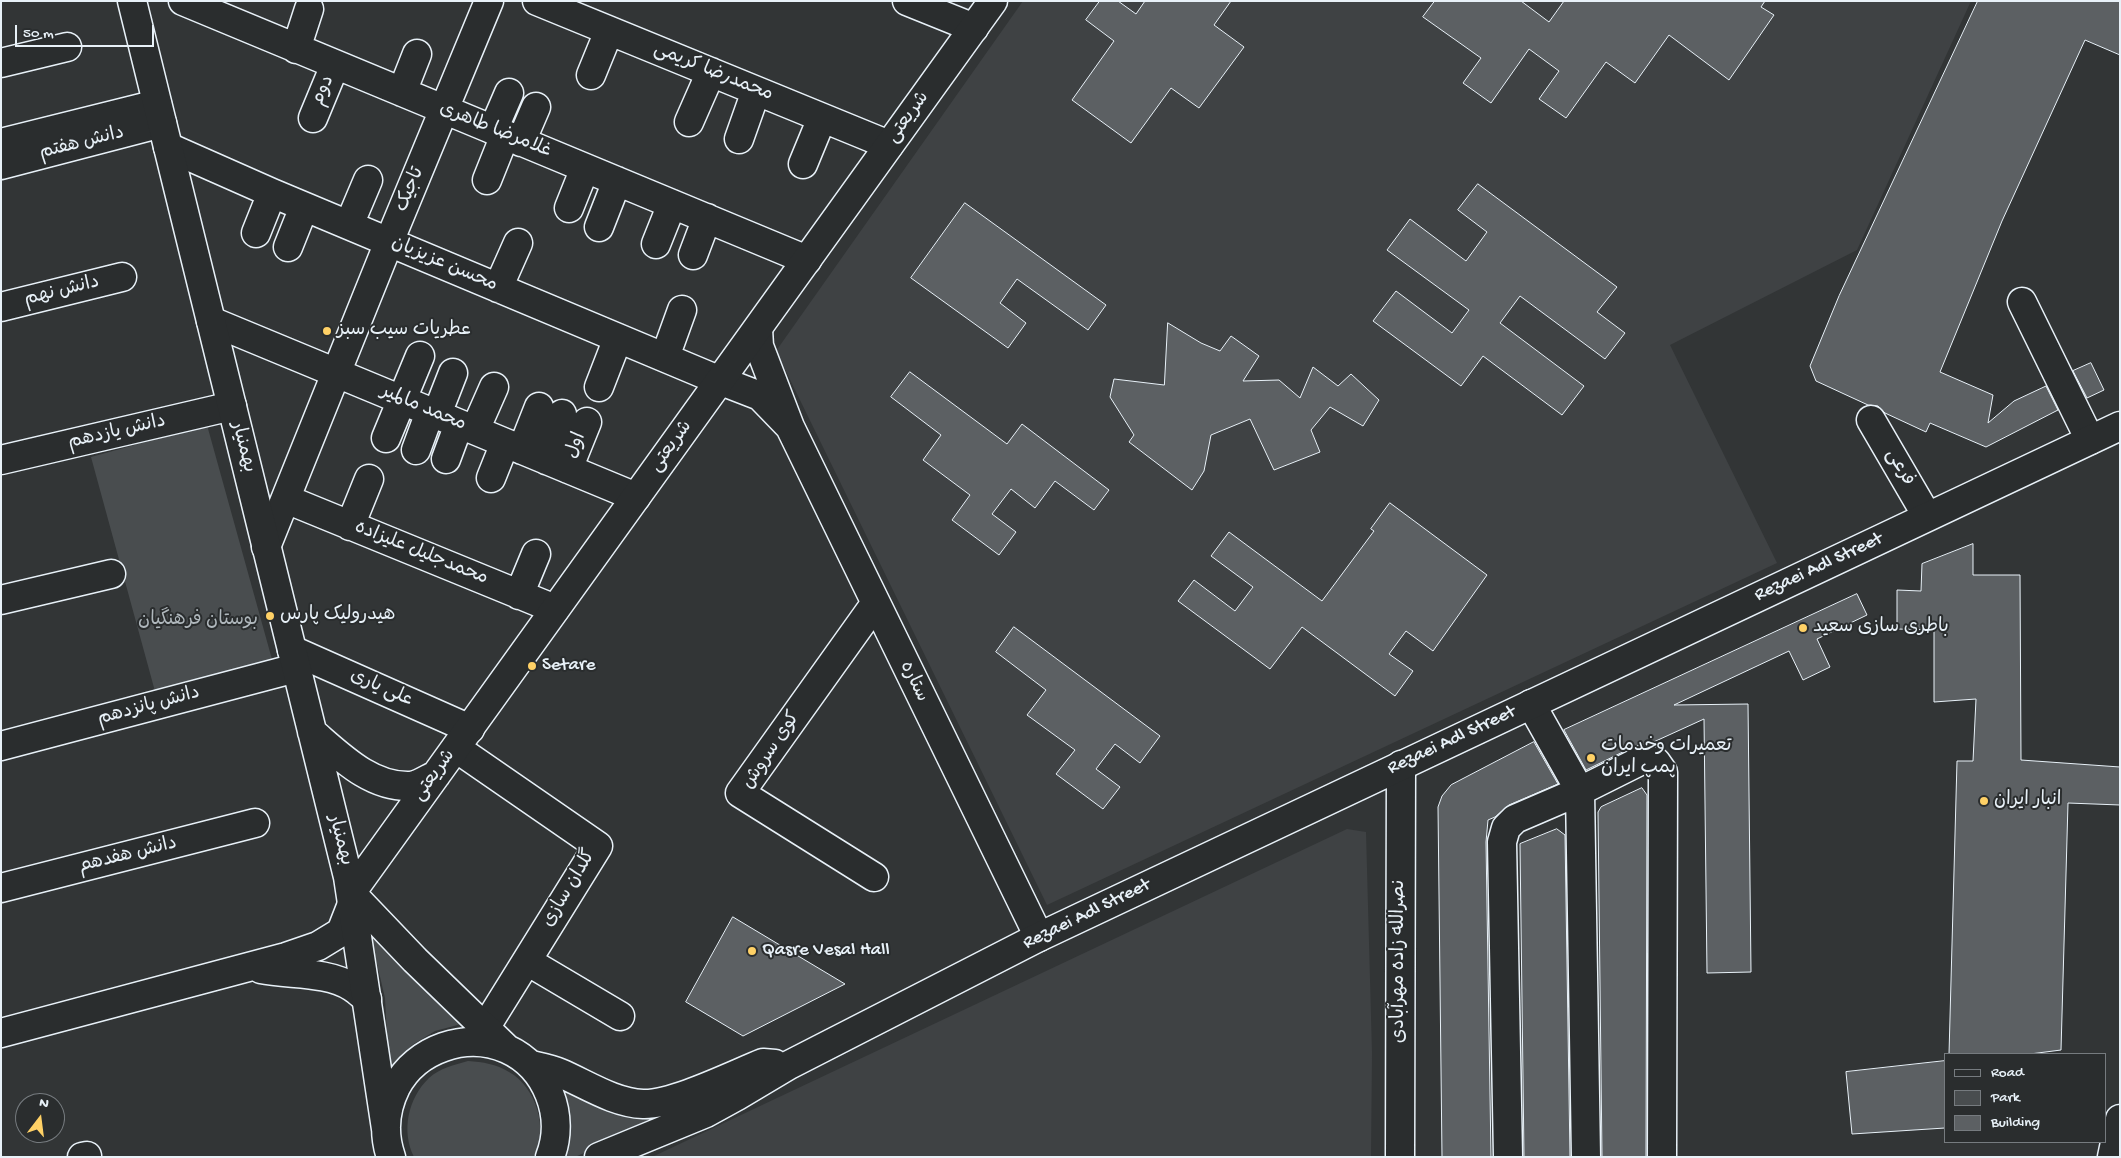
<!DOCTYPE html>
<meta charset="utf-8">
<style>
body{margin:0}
#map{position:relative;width:2121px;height:1158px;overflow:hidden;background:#323536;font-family:"Gochi Hand",sans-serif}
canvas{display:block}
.frame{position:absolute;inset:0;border:2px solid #e8f1f8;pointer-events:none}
.legend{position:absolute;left:1944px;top:1053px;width:162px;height:90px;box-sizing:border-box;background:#2a2d2e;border:1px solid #767b7f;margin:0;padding:6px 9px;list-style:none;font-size:15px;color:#e8f1f8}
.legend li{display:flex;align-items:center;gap:10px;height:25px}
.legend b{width:25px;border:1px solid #767b7f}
.north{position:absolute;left:15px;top:1093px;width:50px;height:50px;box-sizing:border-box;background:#2a2d2e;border:1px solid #767b7f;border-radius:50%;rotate:15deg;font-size:14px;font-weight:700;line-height:20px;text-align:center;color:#e8f1f8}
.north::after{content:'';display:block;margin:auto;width:18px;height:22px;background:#ffd166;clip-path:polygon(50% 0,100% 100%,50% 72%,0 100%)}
.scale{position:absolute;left:15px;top:25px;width:139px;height:22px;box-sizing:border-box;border:2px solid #e8f1f8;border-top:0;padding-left:6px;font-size:15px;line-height:18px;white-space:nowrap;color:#e8f1f8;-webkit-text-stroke:4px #2a2d2e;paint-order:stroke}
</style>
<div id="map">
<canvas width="2121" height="1158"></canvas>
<div class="frame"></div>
<ul class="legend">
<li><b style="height:6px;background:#2a2d2e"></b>Road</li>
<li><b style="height:14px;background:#494d4f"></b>Park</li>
<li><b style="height:14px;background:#5c6063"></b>Building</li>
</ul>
<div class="north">N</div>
<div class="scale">50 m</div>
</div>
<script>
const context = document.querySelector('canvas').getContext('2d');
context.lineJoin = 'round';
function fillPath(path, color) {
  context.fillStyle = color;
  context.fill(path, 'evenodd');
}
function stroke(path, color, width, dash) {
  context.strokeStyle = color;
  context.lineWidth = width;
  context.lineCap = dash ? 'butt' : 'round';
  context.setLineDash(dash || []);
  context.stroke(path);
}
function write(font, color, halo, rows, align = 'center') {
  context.font = font + ' "Gochi Hand","Playpen Sans Arabic",sans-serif';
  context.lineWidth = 4;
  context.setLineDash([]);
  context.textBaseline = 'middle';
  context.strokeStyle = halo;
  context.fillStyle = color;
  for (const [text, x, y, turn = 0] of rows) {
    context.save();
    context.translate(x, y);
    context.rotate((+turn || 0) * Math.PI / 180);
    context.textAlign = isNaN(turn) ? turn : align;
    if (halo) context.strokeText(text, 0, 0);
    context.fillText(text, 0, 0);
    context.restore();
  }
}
const built = new Path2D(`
 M1023,1h948l-114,249 -187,95 107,218 -730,342 -271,-554z
 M1347,829l19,3 6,221 -1,104h-719z`);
const green = new Path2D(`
 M207,425l66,238 -117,32 -65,-238z
 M365,913c31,46 54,77 100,110l-30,8 -23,14 -23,28 -4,-75z
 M468,1061c15,1 28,3 41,11 27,15 40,57 25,85h-120c-13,-26 -6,-59 15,-79 11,-10 25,-13 39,-17z
 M560,1083l109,32 -94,42h-11c10,-32 6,-44 -4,-74z`);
const building = new Path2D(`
 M1100,1h18l18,13 9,-13h86l-17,24 30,22 -45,61 -28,-20 -40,55 -59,-43 42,-59 -28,-21z
 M1435,1h86l28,21 15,-21h201l-4,6 13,8 -45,65 -60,-45 -34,48 -29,-21 -40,56 -27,-19 20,-28 -30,-22 -38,54 -28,-20 18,-25 -58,-41z
 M1978,1h142v54l-35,-15 -83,181 -62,151 53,23 -5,28 26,-22 32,-15 12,24 -72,37 -56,-24 -4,9 -41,-19 -7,-7 -10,-1 -52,-24 -6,-15 29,-70z
 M1478,184l139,103 -20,25 28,21 -20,26 -85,-63 -20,27 84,63 -22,29 -79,-59 -22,30 -88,-65 23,-30 56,42 17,-23 -82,-60 23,-31 56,42 21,-29 -29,-22z
 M965,203l141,102 -18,25 -71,-51 -17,24 26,20 -18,25 -97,-70z
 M1168,323l33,20 19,8 11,-15 28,20 -16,25 36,-1 21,18 13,-31 25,19 13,-12 28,26 -16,26 -33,-19 -19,23 9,22 -46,18 -24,-51 -39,16 -7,36 -12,19 -63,-48 5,-7 -24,-38 4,-18 50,6z
 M2091,363l13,27 -17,8 -14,-27z
 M910,372l97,72 15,-20 87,66 -15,20 -39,-29 -20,27 -24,-19 -19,25 24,18 -17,23 -47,-35 18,-25 -47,-35 18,-25 -50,-38z
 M1390,503l97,72 -54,76 -27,-20 -17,23 24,17 -18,25 -93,-69 -32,42 -92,-68 16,-21 41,31 18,-24 -42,-31 18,-24 93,69 52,-70 -3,-2z
 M1973,544v31h47l1,185 99,7v38l-52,-2 -7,247 -31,4h-81l8,-293h16l3,-62 -42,3v-72l-37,-1v-39l24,1 1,-27z
 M1857,594l10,21 -50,24 13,28 -27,13 -14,-29 -115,54 74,-1 3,268 -44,1 -3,-254 -57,26 -12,1 -49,24 -22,-40z
 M1014,627l146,109 -20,27 -25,-19 -19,25 24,18 -17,22 -47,-35 19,-24 -48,-35 19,-25 -50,-38z
 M1534,742l24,42 -49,21 -14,12 -7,3 -2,22 5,315h-49l-4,-350 4,-11 9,-11z
 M1642,788l5,7 -1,362h-44l-4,-345 3,-5z
 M1557,829l8,6 5,322h-46l-4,-313z
 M733,917l112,67 -102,52 -57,-34z
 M1945,1061v67l-93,6 -6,-62z`);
const minor = new Path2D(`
 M183,1l624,259
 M537,1l352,144
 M907,1l67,27
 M296,49l13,-40
 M1,63l66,-16
 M591,75l18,-44
 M402,92l15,-38
 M313,118l22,-53
 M689,122l22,-50
 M493,130l16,-37
 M739,139l17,-48
 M521,142l15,-35
 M1,143l156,-39
 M168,147l104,46 439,184 49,19 30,31
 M803,164l19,-46
 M1,165l161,-42
 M487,180l18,-45
 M569,208l16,-40
 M349,225l19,-45
 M599,227l18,-46
 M256,233l16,-40
 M656,244l16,-40
 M288,247l16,-40
 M693,255l14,-37
 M498,288l20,-45
 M2022,302l68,138
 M1,307l121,-30
 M211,321l425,176
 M758,329l1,17 31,81 249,510
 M665,357l17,-47
 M599,387l19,-49
 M437,414l16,-41
 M1871,420l56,96
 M475,430l19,-43
 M386,438l34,-82
 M416,450l14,-38
 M522,450l17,-43
 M446,459l13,-35
 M1,460l231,-54
 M546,460l16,-46
 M568,469l19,-47
 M491,478l14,-35
 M286,499l269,110
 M350,526l19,-47
 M266,547l123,-305 100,-241
 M519,595l17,-41
 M1,600l110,-26
 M292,650l178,79
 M1531,704l49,87 6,366
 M1,746l295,-78
 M456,748l142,98 -113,182
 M874,877l-134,-84 135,-189
 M1,888l254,-65
 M527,961l93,55
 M261,969c29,6 65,2 91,18 5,3 10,8 15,12
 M1,1033l285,-76 32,-11 23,-14 11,-28
 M82,1157l5,-1
 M1400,1157l1,-392
 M1508,1157l-6,-315 4,-14 9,-9 65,-28 62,-31 14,2 7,10 -1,385
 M2112,1157l8,-38`);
const major = new Path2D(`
 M132,1l216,876 38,252
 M312,732c28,24 59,56 99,54 8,-1 18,-8 25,-11
 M351,893l642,-892
 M351,893l64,67 91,88
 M531,1065c9,2 20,4 29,8 26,11 54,30 83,31 30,1 90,-29 120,-41l12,1
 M391,1157c-8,-23 -6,-48 5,-70 20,-38 70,-56 111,-38 40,18 59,67 43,108
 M599,1157l107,-44 31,-17 52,-31 250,-128 1081,-511`);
const markers = [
 [327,331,5,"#ffd166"],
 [270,616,5,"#ffd166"],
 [1803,628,5,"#ffd166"],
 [532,666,5,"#ffd166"],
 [1591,758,5,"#ffd166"],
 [1984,801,5,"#ffd166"],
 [752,951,5,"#ffd166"]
];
const streetNames = [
 ["محمدرضا کریمی",713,73,22],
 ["دوم",324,91,-67],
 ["شریعتی",909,118,-54],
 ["غلامرضا طاهری",495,131,22],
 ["دانش هفتم",82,144,-14],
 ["تاجیک",411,190,-67],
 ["محسن عزیزیان",444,265,23],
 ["دانش نهم",62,292,-14],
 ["محمد مالمیر",423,409,23],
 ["دانش یازدهم",117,433,-13],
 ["اول",577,446,-68],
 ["بهمنیار",242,447,76],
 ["شریعتی",672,447,-54],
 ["فرعی",1899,468,60],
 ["محمدجلیل علیزاده",421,554,22],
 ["Rezaei Adl Street",1819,568,-25],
 ["ستاره",913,682,64],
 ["علی یاری",381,689,24],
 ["دانش پانزدهم",149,707,-15],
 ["Rezaei Adl Street",1452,741,-25],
 ["کوی سروش",772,751,-56],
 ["شریعتی",435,776,-54],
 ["بهمنیار",339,840,76],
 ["دانش هفدهم",128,856,-14],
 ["گلدان سازی",570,889,-59],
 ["Rezaei Adl Street",1087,915,-26],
 ["نصرالله زاده مهرآبادی",1400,961,-90]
];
const poiNames = [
 ["عطریات سیب سبز",337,331],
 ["هیدرولیک پارس",280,616],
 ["باطری سازی سعید",1813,628],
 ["Setare",542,666],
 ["تعمیرات وخدمات",1601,747],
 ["پمپ ایران",1601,769],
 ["انبار ایران",1994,801],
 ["Qasre Vesal Hall",762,951]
];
const parkNames = [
 ["بوستان فرهنگیان",198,621]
];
fillPath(built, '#3f4244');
fillPath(green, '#494d4f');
fillPath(building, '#5c6063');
stroke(building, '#e8f1f8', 1);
stroke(minor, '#e8f1f8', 31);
stroke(major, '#e8f1f8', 31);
stroke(minor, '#2a2d2e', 28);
stroke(major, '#2a2d2e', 28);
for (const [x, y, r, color] of markers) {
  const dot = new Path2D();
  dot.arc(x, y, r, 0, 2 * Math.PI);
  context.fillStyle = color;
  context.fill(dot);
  stroke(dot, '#2a2d2e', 2);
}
write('19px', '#e8f1f8', '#2a2d2e', streetNames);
write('19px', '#e8f1f8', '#2a2d2e', poiNames, 'left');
write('19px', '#b0b8bd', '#2a2d2e', parkNames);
</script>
